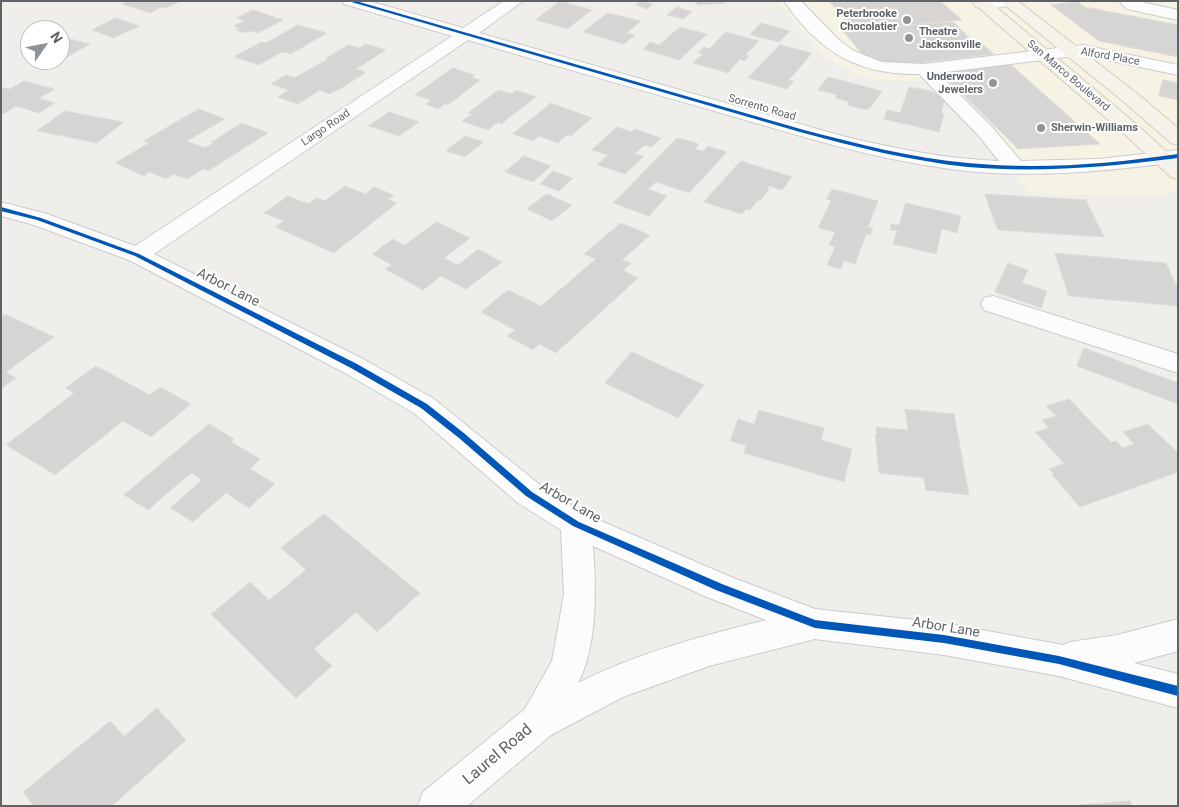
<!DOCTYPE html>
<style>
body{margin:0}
#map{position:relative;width:1179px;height:807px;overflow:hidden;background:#efeeea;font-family:Roboto,sans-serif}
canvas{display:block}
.frame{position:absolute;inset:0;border:2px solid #5f6368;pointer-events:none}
.north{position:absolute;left:20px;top:20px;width:50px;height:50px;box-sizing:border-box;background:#fff;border:1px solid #bfc1c3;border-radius:50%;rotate:57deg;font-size:14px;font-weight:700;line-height:20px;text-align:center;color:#5f6368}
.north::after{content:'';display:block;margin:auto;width:18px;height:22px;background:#919496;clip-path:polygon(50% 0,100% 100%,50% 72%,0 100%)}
</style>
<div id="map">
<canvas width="1179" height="807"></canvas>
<div class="frame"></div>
<div class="north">N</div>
</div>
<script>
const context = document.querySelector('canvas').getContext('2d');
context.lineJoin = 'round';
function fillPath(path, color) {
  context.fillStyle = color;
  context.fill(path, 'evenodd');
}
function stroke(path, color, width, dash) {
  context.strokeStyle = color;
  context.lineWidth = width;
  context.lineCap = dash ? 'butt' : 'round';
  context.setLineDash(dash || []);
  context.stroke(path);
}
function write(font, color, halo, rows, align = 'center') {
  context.font = font + ' Roboto,sans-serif';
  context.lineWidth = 4;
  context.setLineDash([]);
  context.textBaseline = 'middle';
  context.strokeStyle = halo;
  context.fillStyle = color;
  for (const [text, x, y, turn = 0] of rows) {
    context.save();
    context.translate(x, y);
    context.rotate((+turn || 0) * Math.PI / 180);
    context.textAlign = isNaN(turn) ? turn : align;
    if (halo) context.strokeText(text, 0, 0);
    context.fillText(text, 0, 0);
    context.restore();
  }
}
const commercial = new Path2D(`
 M777,1h401v191l-28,4 -119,-2 -77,-89 -32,-24h-39l-26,-6 -22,-11 -15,-12z`);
const building = new Path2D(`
 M128,1h53l-15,7 -5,-1 -11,6 -28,-9z
 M560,1l32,9 -25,19 -31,-9z
 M642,1l11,3 -6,5 -11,-4z
 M695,1h29l1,2 -27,2z
 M829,1h111l22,19 -106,10z
 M1077,2l8,5 93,18v32l-79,-16 -48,-36z
 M677,7l15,5 -9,7 -16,-4z
 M253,10l30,10 -25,13 -8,-2 -5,2 -9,-3 4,-2 -6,-2 10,-5 -7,-3z
 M608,13l33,8 -14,12 8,2 -11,9 -41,-12z
 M116,18l23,8 -25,12 -22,-8z
 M953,22l25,24 5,-1 11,9 -76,9h-37l-17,-7 -21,-25z
 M761,23l29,8 -11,11 -29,-7z
 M298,25l29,8 -36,21 -9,-2 -23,13 -25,-8 27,-15 5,1z
 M680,27l27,7 -28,26 -36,-11 7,-7 9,3z
 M726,32l33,9 -14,14 4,1 -4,5 -5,-2 -12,14 -35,-10 10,-9 -5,-1 6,-6 5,2z
 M71,39l19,5 -26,15 -4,-2v-12z
 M366,44l20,6 -30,19 10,3 -21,14 -15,8 -10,-4 -22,14 -21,-7 12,-7 -18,-6 15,-9 8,3 29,-16 5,-3 -2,-1 22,-13 11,3z
 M780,45l32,8 -23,27 5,1 -7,8 -39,-11z
 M1010,64l90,80 -82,5 -78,-77z
 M453,68l22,7 -4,2 9,3 -32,25 -3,-1 -7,5 -13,-5 6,-4 -16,-5z
 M828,77l54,14 -11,16 -5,3 -19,-5 2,-3 -14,-4 2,-3 -19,-5z
 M1163,80l15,3v17l-19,-4z
 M24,81l31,8 -16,9 16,5 -16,10 -23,-7 -15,9v-27l9,1z
 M909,87l22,4 14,8 -4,14h3l-5,19 -55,-13 3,-9 13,3z
 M499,90l12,4 5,-4 20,7 -35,27 -3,-2 -10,8 -26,-9 10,-7 -4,-1z
 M551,103l41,15 -21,18 -4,-1 -9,8 -19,-7 -6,5 -20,-7z
 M199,109l26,10 -38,22 18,7 8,-5 -2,-1 31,-19 26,10 -60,38 -5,-2 -16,10 -13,-5 -8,5 -17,-7 -5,4 -29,-13 34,-20 -5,-2z
 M65,111l59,11 -27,21 -60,-12z
 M389,112l30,10 -20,14 -30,-10z
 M617,127l15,5 3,-3 26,9 -9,9 -8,-2 -9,9 9,2 -19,18 -28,-9 11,-10 -16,-5z
 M465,136l19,6 -19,15 -19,-6z
 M679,138l20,6 -4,5 8,2 5,-5 19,6 -38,41 -33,-11 -8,7 19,7 -18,20 -36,-13 63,-64z
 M524,156l27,10 -18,16 -28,-10z
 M741,161l51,16 -10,13 -13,-4 -2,2 2,1 -9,12 -2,-1 -8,10 -4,-1 -4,5 -38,-12z
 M553,171l20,7 -14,13 -19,-7z
 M345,186l21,8 8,-7 20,8 -6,4 9,4 -63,50 -59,-26 9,-6 -20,-8 24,-17 20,8 9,-6 7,3z
 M832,189l46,12 -10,26 5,1 -3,7 -4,-1 -11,30 -11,-3 -3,8 -14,-4 8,-18 -6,-2 6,-13 -17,-4 13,-27 -4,-2z
 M547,194l25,11 -20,16 -25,-12z
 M985,194l101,6 18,37 -106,-7z
 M906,203l55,13 -4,17 -15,-4 -6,25 -43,-10 4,-13 -7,-1 1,-6 8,1z
 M437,222l33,16 -26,20 14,7 20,-16 24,13 -36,27 -25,-13 -18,14 -38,-21 7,-4 -20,-11 21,-15 11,6z
 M621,223l29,12 -28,25 9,3 -8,7 15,8 -82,75 -17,-9 -6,6 -26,-14 8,-6 -34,-18 27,-22 33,16 55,-47 -12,-5z
 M1055,253l111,10 12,26v17l-109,-10z
 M1008,263l20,7 -6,13 25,8 -6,17 -46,-16z
 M7,315l47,22 -48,35 10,6 -15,11v-73z
 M1084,348l94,35v21l-101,-38z
 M632,352l72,33 -26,33 -73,-35z
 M96,366l54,29 10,-8 31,17 -40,33 -28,-16 -68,54 -49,-30 68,-52 -8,-5z
 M1069,399l42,43 5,-1 7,7 11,-4 -11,-12 25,-8 30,29v19l-98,35 -28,-32 2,-1 -5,-5 15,-6 -29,-31 14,-4 -7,-8 14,-4 -10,-10z
 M905,409l49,5 15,81 -43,-5 -2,-12 -45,-5 -4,-39h2l-1,-7 32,3z
 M759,410l65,18 -3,12 31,9 -8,33 -100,-29 2,-8 -16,-4 8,-22 16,5z
 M209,424l25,15 -3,3 29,17 -10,10 25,15 -26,24 -23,-15 -33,29 -23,-14 32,-28 -11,-7 -43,37 -24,-15z
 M324,514l96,79 -43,39 -21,-20 -42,37 18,17 -36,32 -85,-84 39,-32 19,18 37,-30 -25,-22z
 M157,708l29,32 -74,66h-78l-11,-14 87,-71 14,15z
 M1130,801l2,5h-65z`);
const minor = new Path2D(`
 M342,1h27l94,27 41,-27h19l-44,32 363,103c51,12 103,23 157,25l-21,-26 -59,-61c-61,1 -100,-22 -135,-73h17l39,40 14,10 28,11 42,2 159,-19 95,20v10l-95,-20 -145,18 54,54 29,34 78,-2 79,-9v12c-70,9 -141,16 -211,9 -85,-9 -167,-35 -249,-59 -83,-24 -167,-47 -250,-72l-314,214 209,105 71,40 106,86 47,30 144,62 84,32 129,14 119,22 7,-3 47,-7 61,-16v32l-44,12 44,11v34l-119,-32 -115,-21 -129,-16 -106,27 -86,31 -72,38 -84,71h-49l5,-14 102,-83 27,-48 12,-67 -3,-64 -43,-27 -104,-90 -69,-40 -216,-113 -98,-36 -30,-8v-14l46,12 88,32 317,-210 -108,-32zM593,546l114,51 59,23c-64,16 -129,33 -188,63 20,-39 18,-94 15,-137z
 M976,1h42l-2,3c-12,3 -28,6 -40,3l-2,-3z
 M1119,1h18l41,9v10l-51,-11z
 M993,296l185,58v19l-194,-63 -3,-6 3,-6z`);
const major = new Path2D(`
 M971,1h18l146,122 43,39v17l-7,-2 -50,-46z
 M1000,1h18l121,94 39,33v17l-7,-2 -46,-40z`);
const cycleway = new Path2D(`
 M348,1h8l448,129c54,14 108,28 164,33 70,7 140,1 210,-9v4c-70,9 -140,15 -210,9 -57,-6 -113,-20 -168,-35z
 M1,207l40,11 98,36 218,110 70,40 38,30 67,58 47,30 143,62 93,36 129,15 115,21 119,30v10l-119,-32 -115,-21 -129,-15 -99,-38 -143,-64 -47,-30 -67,-58 -38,-30 -70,-40 -216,-112 -98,-36 -36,-9z`);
const markers = [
 [907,20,5,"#919496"],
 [909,38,5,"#919496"],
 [993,83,5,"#919496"],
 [1041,128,5,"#919496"]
];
const farPoinames = [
 ["Peterbrooke",897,14],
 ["Chocolatier",897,27],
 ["Theatre",919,32,"left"],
 ["Jacksonville",919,45,"left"],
 ["Underwood",983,77],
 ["Jewelers",983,90],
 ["Sherwin-Williams",1051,128,"left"]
];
const farStreetnames = [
 ["Alford Place",1110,57,10],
 ["San Marco Boulevard",1068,76,40],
 ["Sorrento Road",762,108,16],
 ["Largo Road",326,128,-34]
];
const streetNames = [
 ["Arbor Lane",228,288,27],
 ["Arbor Lane",570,503,30],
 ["Arbor Lane",946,628,9]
];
const nearStreetnames = [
 ["Laurel Road",498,755,-40]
];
fillPath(commercial, '#f7f3e4');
fillPath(building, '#d6d5d3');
stroke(building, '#deddd9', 1);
stroke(minor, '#cbcccc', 2);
stroke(major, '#d7ceb8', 2);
fillPath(minor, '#fdfcfc');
fillPath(major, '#f4f2e9');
fillPath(cycleway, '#0057b8');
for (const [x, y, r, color] of markers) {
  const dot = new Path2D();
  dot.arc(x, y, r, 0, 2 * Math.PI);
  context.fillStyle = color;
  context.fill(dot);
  stroke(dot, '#fff', 2);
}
write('bold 11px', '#5f6368', '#fff', farPoinames, 'right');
write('11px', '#5f6368', '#fff', farStreetnames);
write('14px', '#5f6368', '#fff', streetNames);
write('16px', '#5f6368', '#fff', nearStreetnames);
</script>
